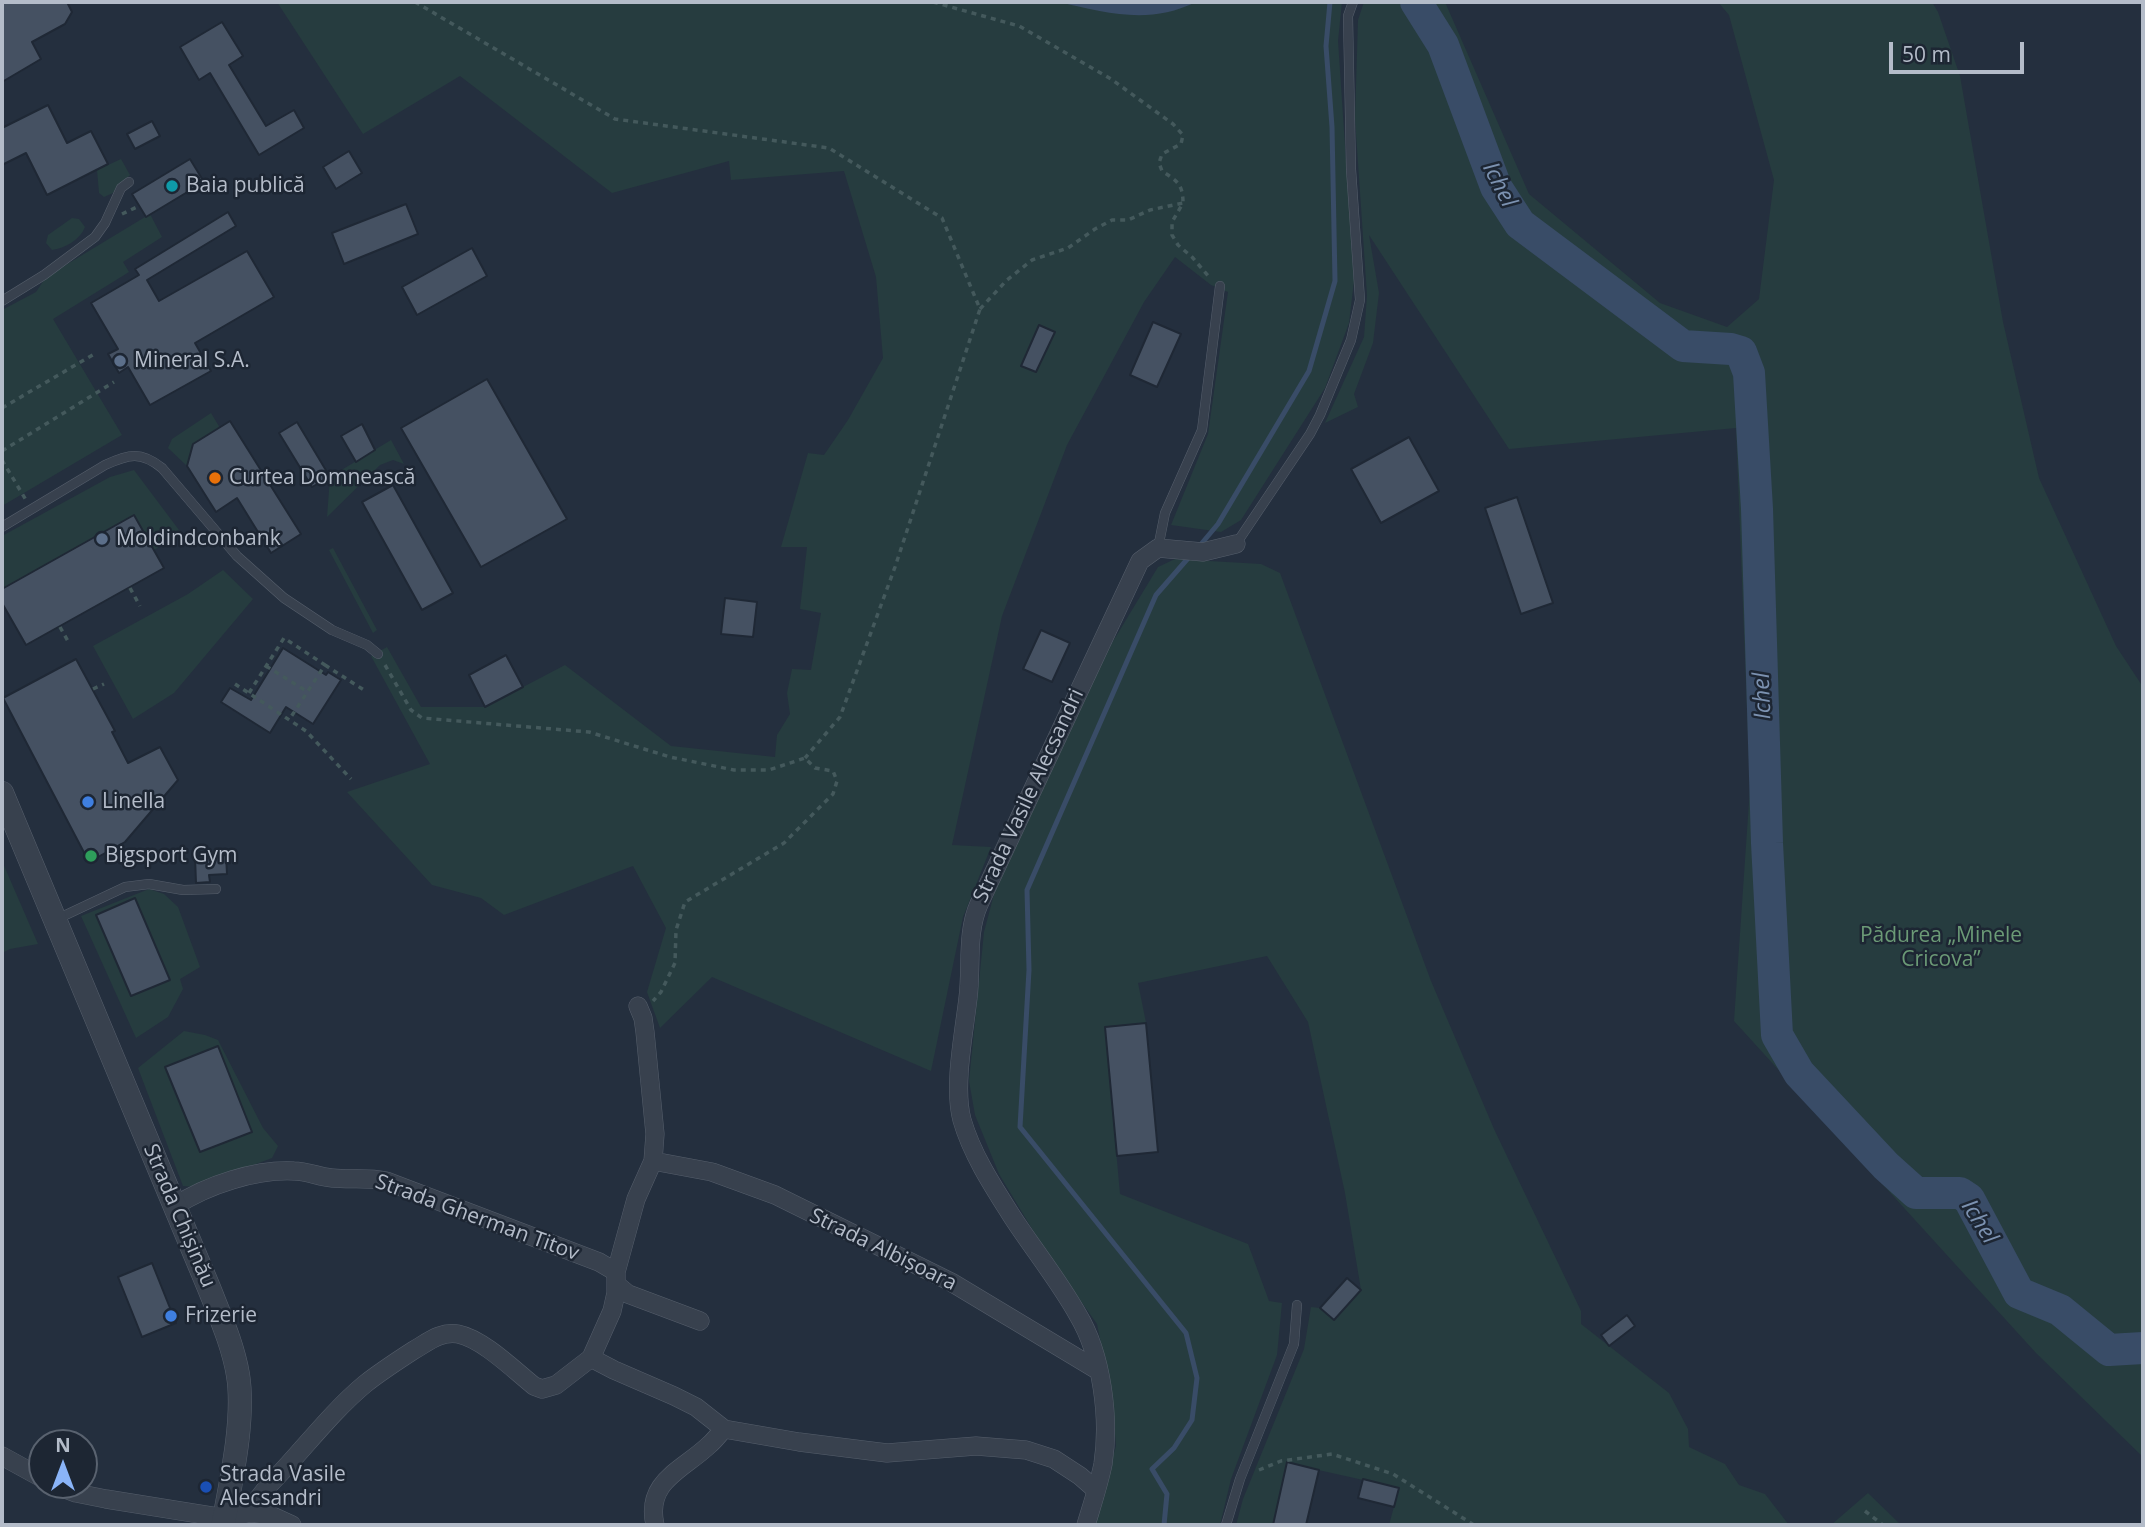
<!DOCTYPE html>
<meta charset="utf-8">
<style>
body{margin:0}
#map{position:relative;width:2145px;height:1527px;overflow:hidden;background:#242f3e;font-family:"Open Sans",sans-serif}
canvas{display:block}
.frame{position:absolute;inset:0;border:4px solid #b4bcc9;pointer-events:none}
.north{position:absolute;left:28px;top:1429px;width:70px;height:70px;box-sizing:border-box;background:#1d2633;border:2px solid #59626f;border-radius:50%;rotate:0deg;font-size:19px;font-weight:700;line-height:28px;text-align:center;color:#b4bcc9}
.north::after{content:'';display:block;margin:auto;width:24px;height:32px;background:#8ab4f8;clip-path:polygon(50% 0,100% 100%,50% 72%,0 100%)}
.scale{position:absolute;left:1889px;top:42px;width:135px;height:32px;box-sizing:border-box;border:4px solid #b4bcc9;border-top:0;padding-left:9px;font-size:21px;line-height:24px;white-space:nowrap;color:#b4bcc9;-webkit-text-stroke:5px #1d2633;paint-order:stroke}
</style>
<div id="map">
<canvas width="2145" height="1527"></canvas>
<div class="frame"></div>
<div class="north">N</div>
<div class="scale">50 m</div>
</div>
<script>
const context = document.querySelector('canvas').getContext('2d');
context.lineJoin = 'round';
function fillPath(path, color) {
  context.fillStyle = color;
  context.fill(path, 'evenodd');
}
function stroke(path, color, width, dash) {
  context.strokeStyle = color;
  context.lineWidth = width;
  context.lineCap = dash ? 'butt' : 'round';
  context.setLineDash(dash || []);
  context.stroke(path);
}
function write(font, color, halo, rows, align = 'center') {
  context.font = font + ' "Open Sans",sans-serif';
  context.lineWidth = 5;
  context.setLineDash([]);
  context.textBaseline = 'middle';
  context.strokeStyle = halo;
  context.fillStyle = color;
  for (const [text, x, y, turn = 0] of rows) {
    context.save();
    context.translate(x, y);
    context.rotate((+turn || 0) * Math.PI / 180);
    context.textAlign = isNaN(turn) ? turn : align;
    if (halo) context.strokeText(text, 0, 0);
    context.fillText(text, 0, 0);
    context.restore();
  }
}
const green = new Path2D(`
 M277,2h1065l-4,39 16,240 -5,42 -24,65 -84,132 -20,12 -50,-7 37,-91 20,-142 -17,-7 -36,-28 -31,45 -77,143 -65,171 -50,229 39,2 -28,70 -32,154 -219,-94 -52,51 -13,-36 19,-64 -33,-62 -129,49 -23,-17 -49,-13 -85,-93 83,-28 -59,-108 16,-9 34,60h64l80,-42 106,81 104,11 2,-22 13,-21 -3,-21 5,-24 19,1 10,-57 -21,-4 7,-62h-26l27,-94 16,2 24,-35 35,-62 -7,-81 -32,-106 -113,9 -2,-19 -117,32 -152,-117 -97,58z
 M1364,2h81l84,192 131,109 67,24 32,-28 15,-119 -45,-165 -11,-13h214l6,10 22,64 43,246 36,156 77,168 27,41v770l-107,-104 -302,-332 16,-234 -14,-359 -227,21 -140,-214 10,58 -6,50 -19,51 4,13 -33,16 39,-86 3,-42 -12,-176 3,-99z
 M121,159l9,16 -17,18 -9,4 -5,-4 -2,-23z
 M150,214l12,23 -39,25 6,10 -76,47 69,116 -120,71v-196l34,-18 10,-15z
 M72,218l7,1 6,8c-5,13 -20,21 -33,23l-6,-7 2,-8z
 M211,413l9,15 -27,16 -6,22 -19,-18 4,-9z
 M391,440l13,24 -11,-4 -13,5 -53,52 3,-40z
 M134,470l48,64 -28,16 -20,-35 -132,74v-53l108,-59z
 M333,548l44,82 -4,3 -44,-83z
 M1175,559l86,5 19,9 151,408 63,148 87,182v13l88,69 19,36 1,18 36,17 14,21 26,9 24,31h-400l10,-37 -112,-25 -14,62h-37l7,-26 61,-150 7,-42 9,1 14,12 27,-30 -16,-97 -37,-171 -41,-66 -129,27 8,40 -41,4 15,167 128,50 21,57 13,2 -5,52 -46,124 -11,46h-127l23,-79 -4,-48 -15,-74 -51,-72 -47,-78 -24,-59 -6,-34 15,-149 14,-53 114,-236 46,-76z
 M223,570l30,29 -79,94 -41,26 -40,-73 95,-52z
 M2,861l36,83 -28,5 -8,4z
 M149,889l15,5 14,13 22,60 -20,12 3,10 -15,28 -32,21 -55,-122z
 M184,1031l21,4 13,5 45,88 15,18 -6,12 -77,29 -12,-1 -45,-118z
 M1868,1493l33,32h-70z`);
const water = new Path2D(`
 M1059,2h137c-47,23 -89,11 -137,0z`);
const stream = new Path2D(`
 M1197,549l21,-25 91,-153 26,-90 -3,-154 -6,-81 4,-44
 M1164,1525l3,-31 -15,-25 22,-21 18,-28 5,-42 -11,-45 -166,-206 9,-157 -2,-80 129,-295 34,-39`);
const river = new Path2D(`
 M1416,2l27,43 53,142 24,37 163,122 48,3 10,3 8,21 8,136 10,334 10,192 22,38 87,93 30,27h44l9,6 50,94 41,17 49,40 34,-2`);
const building = new Path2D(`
 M2,2h65l5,10 -7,12 -33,18 9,17 -39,23z
 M222,22l21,34 -14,9 37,61 28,-16 10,18 -45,27 -49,-82 -11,7 -19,-33z
 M48,105l19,38 24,-12 17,33 -61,31 -21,-42 -24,12v-37z
 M152,121l8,15 -25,13 -8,-15z
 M349,151l13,22 -26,16 -13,-22z
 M190,159l14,23 -58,35 -14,-23z
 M406,204l12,30 -74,30 -12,-31z
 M228,212l8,14 -89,54 12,21 88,-50 27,46 -79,46 16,28 -61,34 -22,-38 -9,6 -11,-19 10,-5 -27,-46 48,-28 -4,-6z
 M472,248l15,28 -70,39 -15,-28z
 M1153,322l28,12 -24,53 -27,-12z
 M1039,325l16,7 -19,40 -15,-6z
 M487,379l80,140 -86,48 -80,-139z
 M230,421l71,113 -30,19 -34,-55 -21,14 -29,-46 6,-22z
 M297,422l33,55 -18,10 -33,-54z
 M362,424l13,26 -19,12 -15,-26z
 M1409,437l30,54 -58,32 -30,-54z
 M393,485l60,108 -31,17 -60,-108z
 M1517,497l36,106 -32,11 -36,-106z
 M134,515l30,53 -138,77 -24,-42v-14z
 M725,598l32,4 -4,35 -32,-3z
 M1041,630l29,13 -18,39 -29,-13z
 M283,648l43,27 2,-3 13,8 -28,44 -27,-17 -16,26 -49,-31 9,-14 21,12z
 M506,655l17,32 -38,20 -16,-32z
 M76,659l39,72 -3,1 16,31 32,-16 18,33 -53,62 -36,20 -86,-164z
 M226,855l1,19 -18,1 1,7 -14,1 -1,-26z
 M135,898l35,82 -39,16 -35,-81z
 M1146,1023l12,129 -41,4 -12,-129z
 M218,1046l34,86 -52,20 -35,-85z
 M152,1263l24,60 -34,14 -24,-60z
 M1347,1278l14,12 -27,30 -14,-12z
 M1627,1315l8,11 -26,20 -8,-11z
 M1287,1462l32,8 -13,55h-33z
 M1363,1479l36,9 -5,19 -36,-9z`);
const path = new Path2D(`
 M415,2l200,117 214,29 113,70 38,91 -85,258 -55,150 -35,41
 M933,2l86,24 92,53 62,45 10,11 -2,9 -19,10 -3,9 3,8c15,10 21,13 21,32
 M122,214l17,-8
 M980,309l27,-29 25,-20 36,-12 27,-19 17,-9h16l22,-10 33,-7 -11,19v13l6,10 14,12 18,21
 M2,408l94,-55
 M2,451l112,-69
 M2,460l24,40
 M130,588l10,18
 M60,627l9,16
 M325,665l42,27
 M385,665l26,45 11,8 167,14 81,25 64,13h35l36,-12 10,10 18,3 4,10 -4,13 -49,49 -99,59 -9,28 -1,33 -14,29 -8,9
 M266,666l42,26
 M235,684l71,47 45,48
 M93,689l11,-5
 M249,693l35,-55 41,27 -36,55
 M1259,1470l22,-9 51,-7 61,20 81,51
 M1865,1511l18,14`);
const service = new Path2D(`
 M2,301l42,-26 51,-38 10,-14 16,-35 8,-6
 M2,527l103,-62c24,-11 36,-14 57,3l75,88 47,42 48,32 35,15 11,9
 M1236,544l74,-110 10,-19 31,-75 9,-40 -9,-131 -3,-153 5,-14
 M1158,548l7,-35 37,-83 18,-144
 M55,920l70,-33 24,-3 34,6 33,-1
 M1226,1525l14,-46 54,-135 3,-39`);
const minor = new Path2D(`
 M653,1161l59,11 63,23 176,87 148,89
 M175,1206c32,-21 81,-37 119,-35 13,0 25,6 38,7 18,2 36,-1 54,3l213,81 17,10
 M616,1284l12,10 72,27
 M591,1358l23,12 60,26 22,11 28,22 75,13 88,11 89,-7 50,4 28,9 26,17 16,14
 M2,1456l40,22
 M55,1485l21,8 30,6 118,19 27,-5 19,2 22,10
 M251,1513l6,-13 11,-14c33,-33 61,-72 97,-102 15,-12 32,-23 49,-34 14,-8 27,-19 44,-16 25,5 56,36 76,52l8,3 14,-4 35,-27 21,-47 4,-18v-21l20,-73 17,-38 2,-27 -10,-102 -2,-14 -5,-12
 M655,1525c-10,-44 28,-55 54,-80 6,-5 10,-11 15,-16
 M1086,1525c6,-20 13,-41 17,-61 7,-46 -1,-109 -25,-149 -19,-34 -44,-65 -65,-97 -19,-30 -41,-63 -51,-98 -9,-33 2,-87 6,-122 4,-31 -2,-65 11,-94l161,-343 18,-13 45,4 33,-8`);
const tertiary = new Path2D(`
 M2,793l207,495c11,28 24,57 29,87 7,44 -7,106 -15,150`);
const markers = [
 [172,186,7,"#0f9aa8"],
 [120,361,7,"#5c6f8a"],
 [215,478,7,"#e8710a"],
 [102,539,7,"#5c6f8a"],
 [88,802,7,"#3f7fe0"],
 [91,856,7,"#2e9e5b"],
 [171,1316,7,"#3f7fe0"],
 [206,1487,7,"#1a4fb4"]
];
const poiNames = [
 ["Baia publică",186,186],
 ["Mineral S.A.",134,361],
 ["Curtea Domnească",229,478],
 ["Moldindconbank",116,539],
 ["Linella",102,802],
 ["Bigsport Gym",105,856],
 ["Frizerie",185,1316],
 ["Strada Vasile",220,1475],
 ["Alecsandri",220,1499]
];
const streetNames = [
 ["Strada Vasile Alecsandri",1029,796,-65],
 ["Strada Chișinău",179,1216,67],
 ["Strada Gherman Titov",477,1218,20],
 ["Strada Albișoara",883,1250,26]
];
const parkNames = [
 ["Pădurea „Minele",1941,936],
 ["Cricova”",1941,960]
];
const waterNames = [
 ["Ichel",1499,185,63],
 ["Ichel",1763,696,-92],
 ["Ichel",1979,1222,58]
];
fillPath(green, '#263c3f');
fillPath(water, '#394c67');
stroke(stream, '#394c67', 5);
stroke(river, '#394c67', 32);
fillPath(building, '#455162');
stroke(building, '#1f2835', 2);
stroke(service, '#565f6c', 10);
stroke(minor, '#565f6c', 19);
stroke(tertiary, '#565f6c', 24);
stroke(path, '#44595c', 3.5, [5, 5]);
stroke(service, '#38414e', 9);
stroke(minor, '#38414e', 18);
stroke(tertiary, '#38414e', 23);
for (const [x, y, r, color] of markers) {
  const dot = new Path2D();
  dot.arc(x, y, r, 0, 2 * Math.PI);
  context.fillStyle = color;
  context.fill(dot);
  stroke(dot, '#1d2633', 2.5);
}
write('21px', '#b4bcc9', '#1d2633', poiNames, 'left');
write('21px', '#b4bcc9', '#1d2633', streetNames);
write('21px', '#6b9a76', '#1d2633', parkNames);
write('italic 23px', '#7c92b1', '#1d2633', waterNames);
</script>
